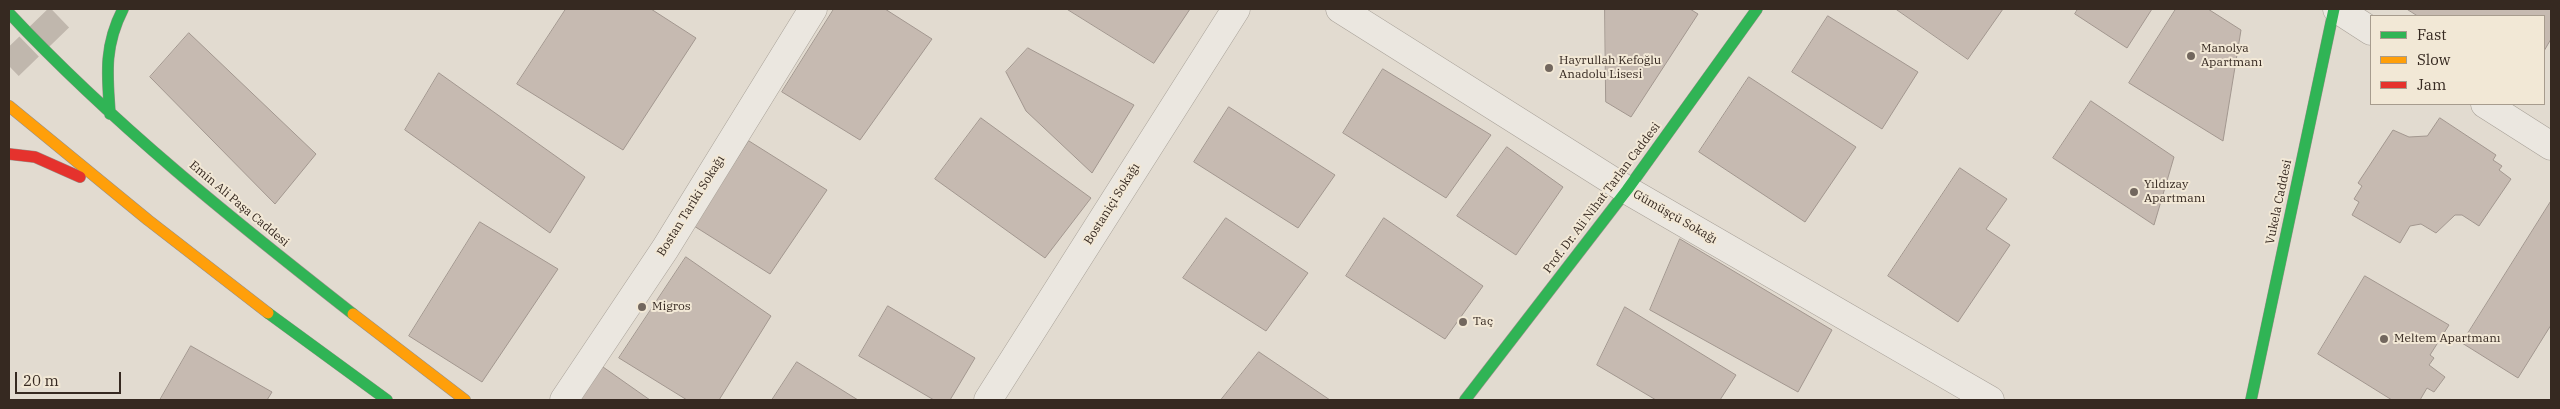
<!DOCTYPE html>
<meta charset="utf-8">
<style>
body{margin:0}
#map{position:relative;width:2560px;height:409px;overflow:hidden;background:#e2dbd0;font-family:"IBM Plex Serif",serif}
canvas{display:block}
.frame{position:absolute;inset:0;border:10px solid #362921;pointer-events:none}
.legend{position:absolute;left:2370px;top:15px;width:175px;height:90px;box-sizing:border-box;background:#f2e8d6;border:1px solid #a79c8e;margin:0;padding:6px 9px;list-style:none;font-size:15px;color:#362921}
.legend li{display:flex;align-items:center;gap:10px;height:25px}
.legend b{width:25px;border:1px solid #a79c8e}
.scale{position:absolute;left:15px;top:372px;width:106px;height:22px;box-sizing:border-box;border:2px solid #362921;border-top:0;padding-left:6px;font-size:15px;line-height:18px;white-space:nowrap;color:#362921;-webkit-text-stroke:4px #f2e8d6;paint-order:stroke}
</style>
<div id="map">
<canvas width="2560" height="409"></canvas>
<div class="frame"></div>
<ul class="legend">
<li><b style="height:6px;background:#30b455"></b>Fast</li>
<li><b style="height:6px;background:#ff9f0a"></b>Slow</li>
<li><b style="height:6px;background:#e5322d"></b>Jam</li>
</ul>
<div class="scale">20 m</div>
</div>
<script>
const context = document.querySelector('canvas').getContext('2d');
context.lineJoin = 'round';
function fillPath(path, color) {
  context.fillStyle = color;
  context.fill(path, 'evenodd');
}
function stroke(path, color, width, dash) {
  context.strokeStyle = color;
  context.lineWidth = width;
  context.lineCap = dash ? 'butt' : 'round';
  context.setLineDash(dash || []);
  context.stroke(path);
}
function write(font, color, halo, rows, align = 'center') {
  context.font = font + ' "IBM Plex Serif",serif';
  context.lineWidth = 4;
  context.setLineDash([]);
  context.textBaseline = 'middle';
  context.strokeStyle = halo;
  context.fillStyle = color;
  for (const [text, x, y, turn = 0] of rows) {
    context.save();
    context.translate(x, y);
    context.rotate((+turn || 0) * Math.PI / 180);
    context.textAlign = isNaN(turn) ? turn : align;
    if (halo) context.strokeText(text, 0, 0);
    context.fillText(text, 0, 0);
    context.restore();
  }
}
const building = new Path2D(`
 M566,9h85l45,29 -73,112 -106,-66z
 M834,9h51l47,30 -72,101 -78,-48z
 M1067,9h123l-36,54z
 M1605,9h85l8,5 -67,103 -25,-15z
 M1896,9h107l-35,50z
 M2078,9h74l-25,39 -52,-34z
 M2176,9h32l33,21 -18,111 -94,-58z
 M2407,9h144v30l-7,12v-35h-126z
 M1828,16l90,56 -36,57 -90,-57z
 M189,33l127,121 -41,50 -125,-127z
 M1028,48l106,57 -42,68 -66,-62 -20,-39z
 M1383,69l108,66 -45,63 -103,-65z
 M439,73l146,104 -35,56 -145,-103z
 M1749,77l107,70 -51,75 -106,-70z
 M2091,101l83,56 -20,68 -101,-67z
 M1229,107l106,68 -37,53 -104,-66z
 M981,118l110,80 -46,60 -110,-79z
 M2440,118l56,37 -3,5 9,6 -3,4 12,9 -32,47 -17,-11h-7l-19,18 -15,-9 -11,2 -10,17 -48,-28 7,-13 -5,-3 8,-13 -4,-3 35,-53 16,7 18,-1z
 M749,141l78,49 -57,84 -76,-48z
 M1507,147l56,40 -47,68 -59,-39z
 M1960,168l47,31 -21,30 24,16 -52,77 -70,-46z
 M2551,201v124l-33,53 -56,-35z
 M1226,218l82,55 -42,58 -83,-53z
 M1384,218l99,68 -38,53 -99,-63z
 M480,222l78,47 -76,113 -73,-46z
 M1680,239l152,91 -34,62 -148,-82z
 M686,257l85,59 -52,84h-32l-68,-42z
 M2365,276l84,49 -19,30 4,3 -5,7 16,12 -11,15 -7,-4 -7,12h-28l-74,-46z
 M888,306l87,52 -25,42h-16l-75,-44z
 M1625,307l111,68 -16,25h-64l-59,-35z
 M191,346l81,46 -5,8h-107z
 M1259,352l71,48h-109z
 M797,362l61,38h-86z
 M603,367l47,33h-71z`);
const primaryTunnel = new Path2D(`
 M9,66l59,-57`);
const street = new Path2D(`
 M1340,9l287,181 363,210
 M2337,9l34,22
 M2485,104l66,42
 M564,400l101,-151 148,-240
 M988,400l248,-391`);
const fast = new Path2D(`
 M9,13c104,111 224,207 344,301
 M110,114c-3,-40 -6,-68 13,-105
 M268,313l119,87
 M1465,400l162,-210 130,-181
 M2251,400l83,-391`);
const slow = new Path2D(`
 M9,106l139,114 120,93
 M353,314l112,86`);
const jam = new Path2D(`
 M9,154l26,3 45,20`);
const markers = [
 [2191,56,5,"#72675e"],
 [1549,68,5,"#72675e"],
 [2134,192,5,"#72675e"],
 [642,307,5,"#72675e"],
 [1463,322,5,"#72675e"],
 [2384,339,5,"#72675e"]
];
const poiNames = [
 ["Manolya",2201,49],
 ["Apartmanı",2201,63],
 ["Hayrullah Kefoğlu",1559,61],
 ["Anadolu Lisesi",1559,75],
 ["Yıldızay",2144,185],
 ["Apartmanı",2144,199],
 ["Migros",652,307],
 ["Taç",1473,322],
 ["Meltem Apartmanı",2394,339]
];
const streetNames = [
 ["Prof. Dr. Ali Nihat Tarlan Caddesi",1602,198,-53],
 ["Vukela Caddesi",2279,202,-78],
 ["Emin Ali Paşa Caddesi",239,204,40],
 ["Bostaniçi Sokağı",1112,204,-58],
 ["Bostan Tariki Sokağı",691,206,-58],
 ["Gümüşçü Sokağı",1675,217,30]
];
fillPath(building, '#c6bab1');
stroke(building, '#a2978f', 1);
stroke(primaryTunnel, '#c0b7ad', 28, [28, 14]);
stroke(street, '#a8a198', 29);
stroke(fast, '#979088', 12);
stroke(slow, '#979088', 12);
stroke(jam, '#979088', 12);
stroke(street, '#ebe7e0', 28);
stroke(fast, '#30b455', 11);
stroke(slow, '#ff9f0a', 11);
stroke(jam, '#e5322d', 11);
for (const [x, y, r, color] of markers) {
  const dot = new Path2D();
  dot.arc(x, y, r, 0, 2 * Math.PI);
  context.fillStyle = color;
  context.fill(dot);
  stroke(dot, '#f2e8d6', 2);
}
write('12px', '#362921', '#f2e8d6', poiNames, 'left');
write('12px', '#362921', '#f2e8d6', streetNames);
</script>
